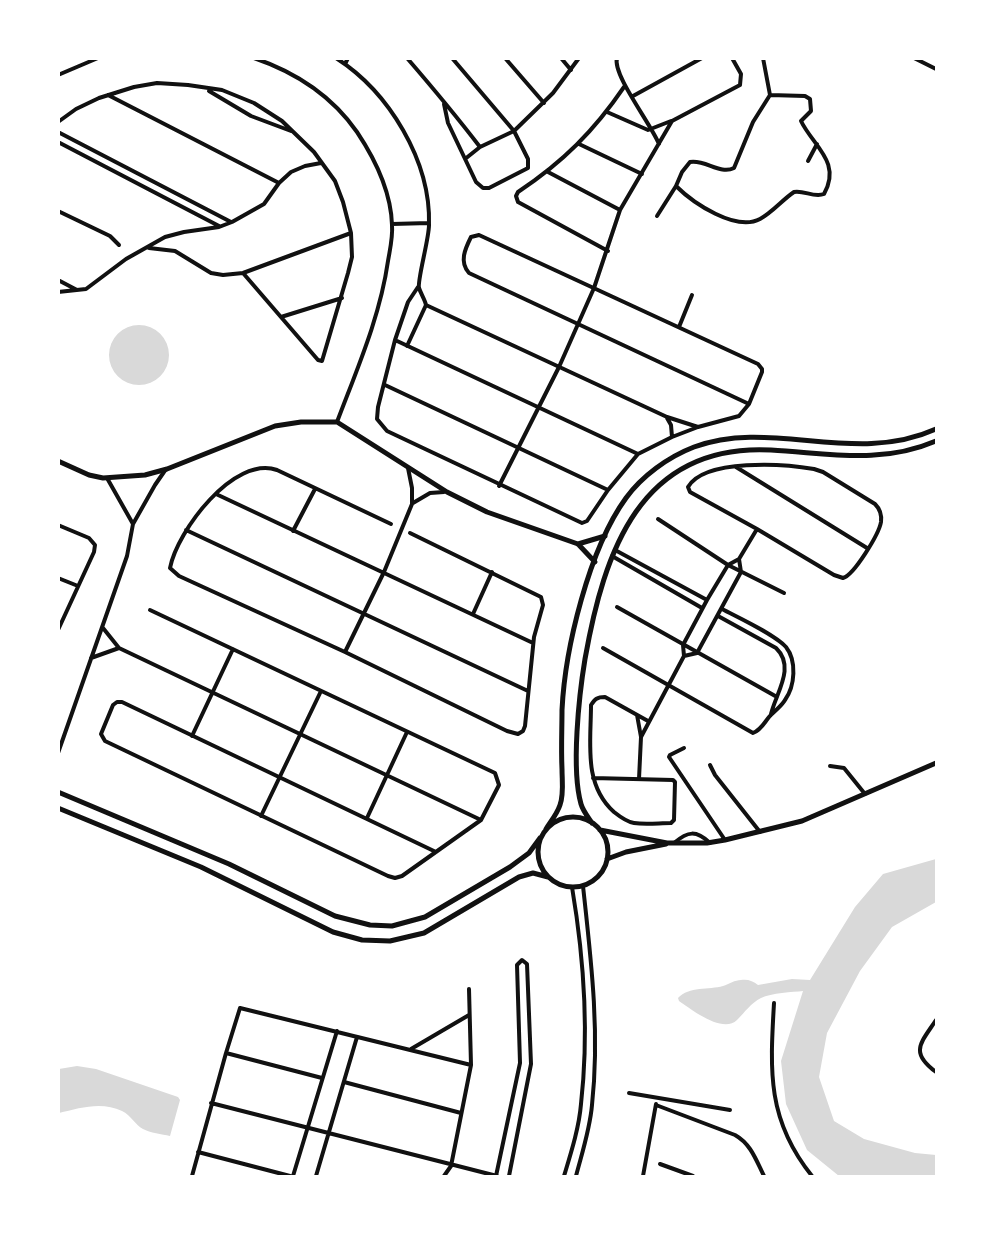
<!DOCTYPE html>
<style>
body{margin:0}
#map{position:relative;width:995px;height:1235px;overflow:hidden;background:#fff;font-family:Quicksand,sans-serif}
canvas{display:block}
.frame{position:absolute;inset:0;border:60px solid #fff;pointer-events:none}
</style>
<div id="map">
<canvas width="995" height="1235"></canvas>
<div class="frame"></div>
</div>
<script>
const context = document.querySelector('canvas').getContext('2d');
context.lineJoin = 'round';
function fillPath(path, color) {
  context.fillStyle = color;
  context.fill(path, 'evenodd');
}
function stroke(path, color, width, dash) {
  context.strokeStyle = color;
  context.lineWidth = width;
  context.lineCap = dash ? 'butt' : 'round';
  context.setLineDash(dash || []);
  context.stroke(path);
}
const water = new Path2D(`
 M109 355a30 30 0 1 1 60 0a30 30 0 1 1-60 0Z
 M936,859v43l-44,25 -32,44 -33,62 -8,44 15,44 30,18 51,14 21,2v21h-97l-32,-26 -21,-46 -5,-43 22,-70c-10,1 -32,2 -42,7 -10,5 -16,14 -24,22 -14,14 -45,-10 -58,-19l-1,-3c11,-12 31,-8 45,-12 6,-2 12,-6 18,-6 7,-1 12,1 17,5l34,-6 18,1 45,-73 28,-33z
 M77,1066l19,3 82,28 2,3 -10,36c-8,-2 -20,-3 -27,-7 -8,-4 -12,-14 -21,-18 -20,-10 -43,-3 -63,2v-44z`);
const minor = new Path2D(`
 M254,58c41,14 78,38 103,74 18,27 34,59 35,93 1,12 -2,24 -4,36 -8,56 -31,108 -51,161
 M336,58c53,34 95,103 93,167 0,14 -12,56 -10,63 2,6 6,12 7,17l241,112 31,10
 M407,58c25,29 50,59 73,89
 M452,58l62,73 -34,16 -15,12
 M505,58l39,45
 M561,58l10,12
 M617,58c-5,16 34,66 42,86
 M914,58l22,11
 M345,64l3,-6
 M58,75l40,-17
 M209,91l42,25 40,15
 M108,95l171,88
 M633,96l69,-38
 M444,104l4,19 28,59 7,6h6l39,-20v-9l-14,-28 39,-38 26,-35
 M607,112l41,18 23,-9
 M58,122l18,-13 23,-11 35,-11 23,-4 31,2 34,5 32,13 28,18 32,31 21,29 8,21 8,31 1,24 -4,16 -26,88 -4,-1 -75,-87
 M58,132l173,90
 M58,142l161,84
 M579,144l63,30
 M808,161l9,-17
 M548,172l72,38
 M676,186c17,17 60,46 84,33 13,-7 22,-19 34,-27 10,-2 20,6 30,2 18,-32 -11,-48 -23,-73l10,-10 -1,-12 -5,-3 -35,-1
 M58,211l52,25 9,9
 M657,216l19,-30 6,-14 8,-10c15,-3 30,13 44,6l19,-46 17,-27 -7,-37
 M392,224l37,-1
 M149,248l26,3 36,22 12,2 20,-2 108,-40
 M608,251l-90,-49 -2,-6 2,-4c45,-30 76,-61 106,-105
 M58,280l19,10
 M418,287l-10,15 -13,38 -17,67 -1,12 10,12 195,92 5,-2 21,-31 30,-36 34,-17 26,-10 41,-11 10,-12 13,-32v-3l-4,-5 -279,-129 -8,2c-6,12 -12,25 -2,36l280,131
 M58,292l28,-3 40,-30 39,-22 19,-5 35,-5 13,-5 32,-18 15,-21 12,-11 14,-6 16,-3
 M281,317l61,-19
 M679,327l13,-32
 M395,340l243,114
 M407,346l19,-41
 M385,385l223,105
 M667,418l4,7 1,12
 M736,467l131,81
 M107,478l26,46
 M499,486l60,-119 35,-79 26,-78 52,-89 68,-36 1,-11 -9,-16
 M216,494l317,149
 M413,503l17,-10 14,-1
 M658,519l70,46 56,28
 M391,524l-114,-54c-43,-15 -100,61 -107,98l9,8 166,76 162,79 11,3 5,-3 2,-5 9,-89 9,-32 -2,-8 -131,-64
 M58,525l31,13 6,7 -1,7 -36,78
 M186,530l342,161
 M293,531l22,-42
 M615,550l92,50
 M612,556l90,52
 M58,578l20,8
 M617,607l160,90
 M150,610l345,163 4,12 -18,35 -79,56 -7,2 -7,-2 -283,-135 -4,-7 12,-29 4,-3h5l314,150
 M473,614l19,-42
 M718,616l58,32c20,19 0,45 -5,66
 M103,628l16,20 362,172
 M603,648l150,85c8,-3 11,-10 16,-16 5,-6 12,-10 16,-17 10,-14 12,-39 1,-53 -12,-13 -47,-29 -64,-38
 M345,652l39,-80 28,-68v-16l-4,-20
 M684,656l13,-3 44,-81 -2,-13
 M91,658l28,-10
 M637,715l4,22 -2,42
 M192,736l41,-87
 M641,737l43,-81 -1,-11 24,-45 21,-35 11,-6 18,-30 77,46 9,3c11,-3 36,-44 38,-56 1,-8 -1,-13 -6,-18l-52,-32 -9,-3c-29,-5 -109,-11 -126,18l2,5 67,37
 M684,748l-14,7 -1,2 56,83
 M58,753l69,-197 6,-32 22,-39 11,-16
 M710,765l5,10 45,57
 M830,766l14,2 21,26
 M593,778l80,2 2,2 -1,38 -3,3c-12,0 -25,2 -37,0 -7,-1 -15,-7 -20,-11 -31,-28 -23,-69 -23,-107 4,-6 6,-8 14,-8l43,24
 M261,816l60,-125
 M367,818l40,-86
 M674,843c14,-12 22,-13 36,0
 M774,1003c-4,69 -7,117 38,173
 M936,1020c-15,23 -27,32 0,52
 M411,1049l58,-34
 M226,1053l96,25
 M344,1082l117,31
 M629,1093l101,17
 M211,1103l286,73
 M656,1105l79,30c16,9 21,25 29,41
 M198,1152l92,24
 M660,1164l33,12
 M192,1176l34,-123 14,-45 231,57
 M293,1176l44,-145
 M316,1176l41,-139
 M444,1176l7,-10 20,-101 -2,-76
 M496,1176l24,-113 -3,-98 5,-5 5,4 4,100 -22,112
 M564,1176c7,-23 15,-48 17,-72 8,-71 3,-146 -9,-217
 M576,1176c6,-23 14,-47 16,-71 8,-73 -1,-146 -9,-219
 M643,1176l13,-72`);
const tertiary = new Path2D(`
 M58,461l31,14 14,3 42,-3 22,-6 108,-43 26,-4h36l110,70 40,20 91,32 17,18
 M578,544l27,-8`);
const secondary = new Path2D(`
 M58,792l171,72 106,52 35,9 22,1 33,-9 85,-50 19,-14 11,-15
 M58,808l143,59 132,65 29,8 28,1 34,-8 95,-56 14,-4 15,4
 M538 852a35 35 0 1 1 70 0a35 35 0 1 1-70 0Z
 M592,823c-4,-6 -9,-12 -11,-19 -10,-35 -2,-109 4,-145 19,-107 55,-216 186,-209 58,3 109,15 165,-9
 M546,829c5,-8 11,-15 14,-24 4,-11 2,-24 2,-36 -1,-20 0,-40 0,-59 3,-62 27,-161 64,-212 16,-22 42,-41 68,-51 78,-29 160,19 242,-18
 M600,830l67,13h40l18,-3 77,-19 134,-58
 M607,859l19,-7 40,-8`);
fillPath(water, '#d9d9d9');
stroke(minor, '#111', 4);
stroke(tertiary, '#111', 5);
stroke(secondary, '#111', 5);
</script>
